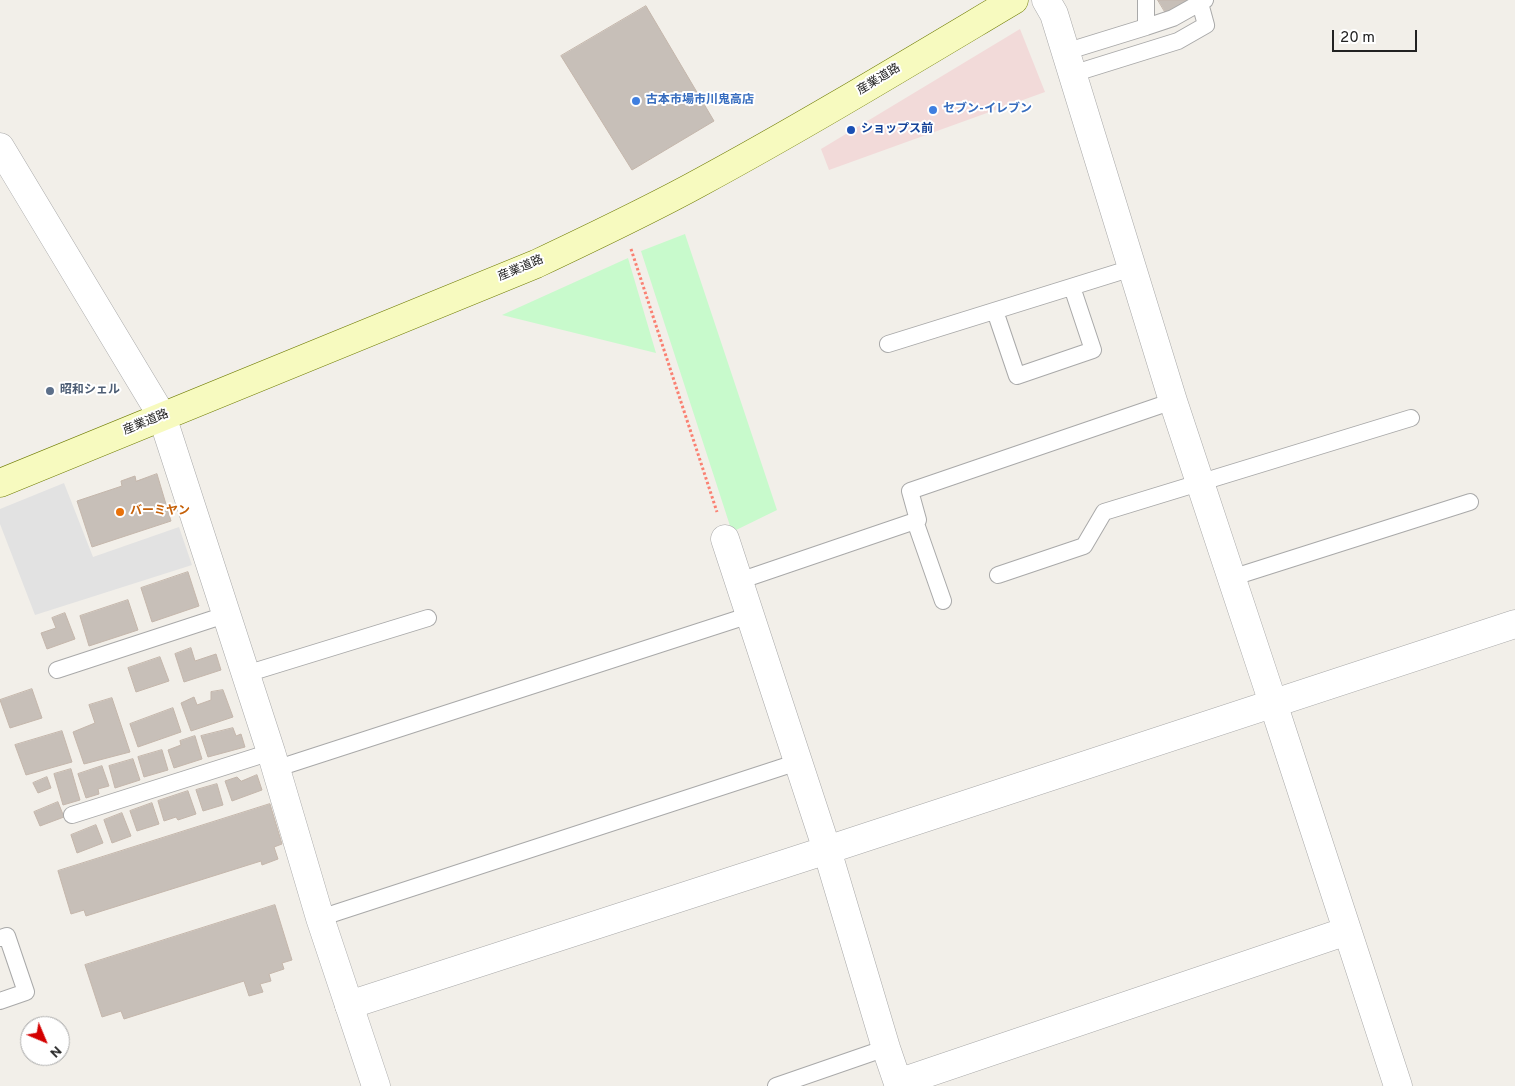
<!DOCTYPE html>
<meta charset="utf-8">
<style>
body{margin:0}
#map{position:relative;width:1515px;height:1086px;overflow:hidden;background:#f2efe9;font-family:Overpass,sans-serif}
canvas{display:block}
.north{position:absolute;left:20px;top:1016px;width:50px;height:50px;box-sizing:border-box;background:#fff;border:1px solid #a7a7a7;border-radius:50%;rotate:135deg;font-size:14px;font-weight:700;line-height:20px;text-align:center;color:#222}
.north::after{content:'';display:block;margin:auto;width:18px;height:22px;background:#d40000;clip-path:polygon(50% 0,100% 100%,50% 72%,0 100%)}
.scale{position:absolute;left:1332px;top:30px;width:85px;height:22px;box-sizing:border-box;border:2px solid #222;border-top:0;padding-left:6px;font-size:15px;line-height:18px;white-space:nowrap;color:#222;-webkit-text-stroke:4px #fff;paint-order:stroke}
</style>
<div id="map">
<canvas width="1515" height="1086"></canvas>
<div class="north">N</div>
<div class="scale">20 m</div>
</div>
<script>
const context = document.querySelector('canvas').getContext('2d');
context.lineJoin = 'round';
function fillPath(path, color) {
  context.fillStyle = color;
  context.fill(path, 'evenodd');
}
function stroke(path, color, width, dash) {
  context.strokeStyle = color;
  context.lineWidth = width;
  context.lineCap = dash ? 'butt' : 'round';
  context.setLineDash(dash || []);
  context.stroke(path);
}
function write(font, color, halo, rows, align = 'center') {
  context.font = font + ' Overpass,"Noto Sans JP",sans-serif';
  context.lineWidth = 4;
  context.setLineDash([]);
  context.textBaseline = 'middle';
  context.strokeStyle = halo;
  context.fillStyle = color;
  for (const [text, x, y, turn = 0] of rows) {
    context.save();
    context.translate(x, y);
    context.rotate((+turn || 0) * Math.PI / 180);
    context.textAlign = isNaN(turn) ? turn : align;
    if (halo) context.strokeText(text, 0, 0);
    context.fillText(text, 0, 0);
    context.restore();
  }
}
const commercial = new Path2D(`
 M1020,29l25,63 -216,78 -8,-21z`);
const park = new Path2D(`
 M685,234l92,276 -45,22 -91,-281z
 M628,258l28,95 -154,-38z`);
const parking = new Path2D(`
 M64,483l29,74 86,-30 13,38 -157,50 -35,-91v-15z`);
const building = new Path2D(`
 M1158,0h33l-24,15z
 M646,6l68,115 -82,49 -71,-114z
 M157,474l14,47 -79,26 -15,-46 45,-15 -1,-5 14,-5 1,5z
 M188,572l11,34 -47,16 -11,-34z
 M128,600l10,30 -49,16 -9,-30z
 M65,613l10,26 -28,10 -6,-16 15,-5 -4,-10z
 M191,648l4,13 21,-7 5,16 -37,12 -9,-28z
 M160,657l9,24 -33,11 -8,-24z
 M32,689l10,29 -32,10 -10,-28z
 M223,690l10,27 -42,14 -10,-28 13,-6 3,8 14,-5v-8z
 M112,698l18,54 -46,12 -11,-32 22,-9 -6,-18z
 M173,708l8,24 -43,15 -8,-23z
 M233,728l3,8 5,-2 4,13 -37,10 -7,-21z
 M62,731l10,31 -46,13 -11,-30z
 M195,736l7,23 -28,9 -6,-18 13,-5 -1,-4z
 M162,750l6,20 -24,7 -6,-20z
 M133,759l7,21 -25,8 -6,-22z
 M102,766l7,20 -11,3 1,5 -13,4 -8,-24z
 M71,769l9,31 -17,5 -9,-31z
 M257,775l5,15 -30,11 -7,-20 12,-4 4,4z
 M47,777l4,11 -13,5 -5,-10z
 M217,784l6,21 -20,6 -7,-21z
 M188,791l8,23 -18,6 -2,-3 -12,4 -6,-20z
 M58,802l6,15 -24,9 -6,-14z
 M152,803l7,21 -22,7 -7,-20z
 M270,804l12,40 -8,3 4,12 -16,6 -1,-4 -175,55 -2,-6 -13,4 -13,-43z
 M122,813l9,23 -19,7 -8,-23z
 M96,825l7,18 -26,10 -6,-18z
 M275,905l17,55 -10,3 2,6 -15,5 2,7 -11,3 3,8 -14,4 -5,-15 -120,38 -3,-8 -19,6 -17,-52z`);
const path = new Path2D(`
 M631,249l86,263`);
const service = new Path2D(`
 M1146,0v27l27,-9 32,-18
 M1065,52l81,-25
 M1072,74l106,-33 28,-16 -6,-22
 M995,311l22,65 76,-26 -21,-63
 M888,344l244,-76
 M915,521l28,80
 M998,575l86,-29 20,-34 307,-94
 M1231,578l239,-76
 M739,581l179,-61 -8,-29 263,-90
 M57,670l168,-55
 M246,674l182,-56
 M275,769l475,-154
 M72,815l199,-63
 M320,918l478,-156
 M0,938l7,-2 19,56 -26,9
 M776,1086l110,-38`);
const minor = new Path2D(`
 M725,539l102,311 59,198 13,38
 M1273,703l125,383
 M349,1005l478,-155 688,-226
 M898,1083l449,-152`);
const tertiary = new Path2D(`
 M1046,0l8,14 119,387 100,302
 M0,147l162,269 109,336 49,166 56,168`);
const secondary = new Path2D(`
 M0,483l536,-219c55,-26 110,-52 163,-81 107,-58 211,-121 315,-183`);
const markers = [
 [636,101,5,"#3f7fe0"],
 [933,110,5,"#3f7fe0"],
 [851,130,5,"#1a4fb4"],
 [50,391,5,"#5c6f8a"],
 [120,512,5,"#e8710a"]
];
const streetNames = [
 ["産業道路",879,80,-31],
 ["産業道路",521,269,-23],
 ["産業道路",146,423,-22]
];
const shopNames = [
 ["古本市場市川鬼高店",646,101],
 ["セブン-イレブン",943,110]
];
const transitNames = [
 ["ショップス前",861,130]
];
const serviceNames = [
 ["昭和シェル",60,391]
];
const foodNames = [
 ["バーミヤン",130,512]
];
fillPath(commercial, '#f2dad9');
fillPath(park, '#c8facc');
fillPath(parking, '#e2e2e2');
fillPath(building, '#c7bfb8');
stroke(building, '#c4b6ab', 1);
stroke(service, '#a9a9a9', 18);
stroke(minor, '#a9a9a9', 29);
stroke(tertiary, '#a9a9a9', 29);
stroke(secondary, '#707d05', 29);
stroke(path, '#fa8072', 3, [2.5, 2.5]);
stroke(service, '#fff', 16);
stroke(minor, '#fff', 28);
stroke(tertiary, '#fff', 28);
stroke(secondary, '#f7fabf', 28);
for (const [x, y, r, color] of markers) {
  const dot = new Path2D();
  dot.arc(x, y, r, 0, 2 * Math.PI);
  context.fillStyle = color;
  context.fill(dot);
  stroke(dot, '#fff', 2);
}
write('12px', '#222', '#fff', streetNames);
write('bold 12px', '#366cbe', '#fff', shopNames, 'left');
write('bold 12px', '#164399', '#fff', transitNames, 'left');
write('bold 12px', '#4e5e75', '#fff', serviceNames, 'left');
write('bold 12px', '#c56008', '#fff', foodNames, 'left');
</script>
